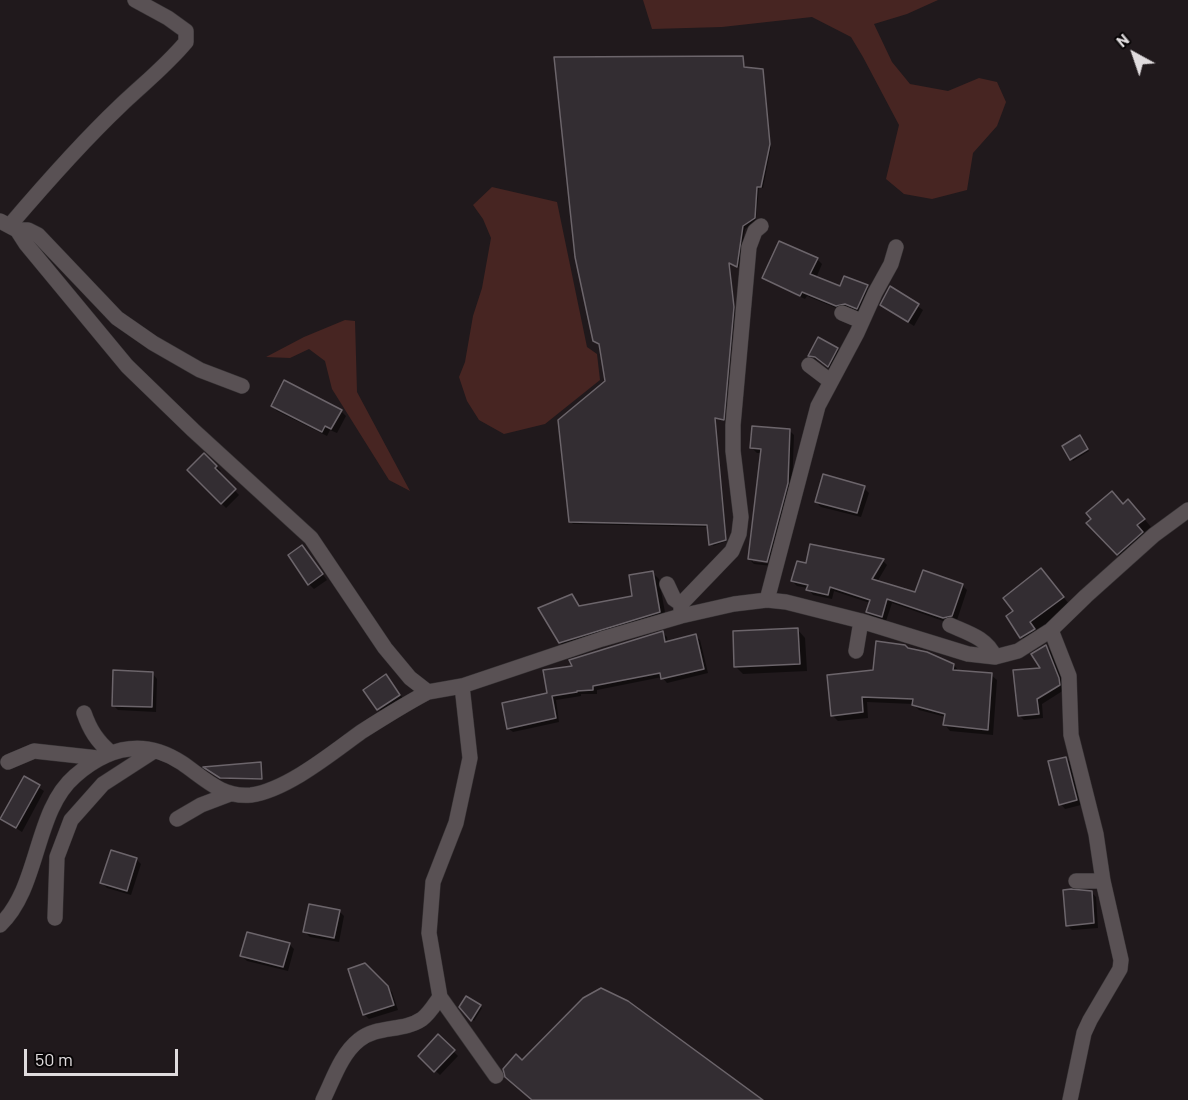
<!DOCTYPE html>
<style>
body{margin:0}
#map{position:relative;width:1188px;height:1100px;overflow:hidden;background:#20191c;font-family:Barlow,sans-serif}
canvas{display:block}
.north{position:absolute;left:1104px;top:24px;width:60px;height:60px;-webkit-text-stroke:4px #080506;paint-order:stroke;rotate:320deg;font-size:16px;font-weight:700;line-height:24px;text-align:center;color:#e0dcde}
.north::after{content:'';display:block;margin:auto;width:21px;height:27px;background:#e0dcde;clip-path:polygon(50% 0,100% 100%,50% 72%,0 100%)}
.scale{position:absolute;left:24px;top:1049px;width:154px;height:27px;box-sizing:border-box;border:3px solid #e0dcde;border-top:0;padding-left:8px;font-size:18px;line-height:21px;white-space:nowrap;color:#e0dcde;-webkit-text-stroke:4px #080506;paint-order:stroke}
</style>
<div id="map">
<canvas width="1188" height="1100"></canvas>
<div class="north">N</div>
<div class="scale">50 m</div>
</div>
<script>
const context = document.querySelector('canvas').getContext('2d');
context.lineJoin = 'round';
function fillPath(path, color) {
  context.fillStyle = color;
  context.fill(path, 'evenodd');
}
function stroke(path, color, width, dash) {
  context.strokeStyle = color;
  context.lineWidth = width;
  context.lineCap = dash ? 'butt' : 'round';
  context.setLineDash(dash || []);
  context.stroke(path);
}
const green = new Path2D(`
 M643,0h295l-31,14 -33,10 18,38 18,22 38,7 31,-13 18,4 9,20 -9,24 -24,27 -6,37 -35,9 -28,-5 -18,-15 13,-54 -36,-68 -12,-20 -39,-20 -90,10 -70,2z
 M492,187l65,15 30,145 10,7 3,26 -55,44 -41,10 -25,-14 -12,-19 -8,-24 6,-15 8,-46 9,-28 9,-50 -8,-19 -10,-14z
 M345,320l10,1 2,71 53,99 -21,-11 -57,-91 -7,-28 -16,-12 -19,9 -24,-1 38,-20z`);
const shadow = new Path2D(`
 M742,58l3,10 17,3 2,2 7,74 -8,41h-4l-3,32 -11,9 -6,38 -9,-4 5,47 -10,111 -9,-2 11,122 -14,5 -4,-19 -136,-3 -2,-2 36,-141z
 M817,259l5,5 -6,14 24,10 27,-1 5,5 -10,21 -11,-5 -10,2 -34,-14 -2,3 -36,-17 -5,-4z
 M891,288l32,22 -9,16 -32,-21z
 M837,349l5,5 -9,17 -23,-16z
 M272,406l69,5 5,5 -9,17 -7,-3 -3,6 -50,-25z
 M789,430l5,5 -2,53 -19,73 -20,-2v3l19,2v2l-18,-2 -5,-5 13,-106h-5l-5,-5z
 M1081,439l8,12 -16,10 -2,-2z
 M204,455l17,16 -3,2 21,22 -13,13 -37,-38z
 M864,488l5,5 -8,24 -40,-10 -5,-5z
 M1136,509l15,18 -7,6 6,7 -25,22 -37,-39z
 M302,547l25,33 -13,9 -5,-5z
 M883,561l4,4 -10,17 39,12 46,-9 5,5 -10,30 -8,3 -57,-20 -6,18 -14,-4 -5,-5 3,-9 -36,-12 -2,8 -19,-4 -5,-7 -11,-2 -5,-5 15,-16z
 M1041,570l29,35 -33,26 -8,14 -7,-8 -7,-25z
 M652,572l7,7 7,39 -99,31 -7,-7 12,-46 9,11 53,-10z
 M798,630l7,8 2,33 -64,3 -8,-8z
 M663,633l4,4 1,6 27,-7 5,4 8,33 -41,10 -5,-6 -65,13v4h-16v2l-25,4 3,22 -46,10 -5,-4 40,-34 26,-27z
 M1046,647l5,4 13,33v6l-22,14 1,14 -19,2 -5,-5 23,-46z
 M907,649l47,16 5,6 32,4 6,5 -4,55 -43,-4 -5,-6 1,-8 -27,-7 -6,-6 -46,-2 1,16 -30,3 -6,-6 42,-43z
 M153,674l4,5 -1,33 -38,-2 -5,-5z
 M390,681l14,19 -21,14 -18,-24z
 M1066,758l5,5 10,42 -16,4 -4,-5z
 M260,763l2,2 1,15 -40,-1 -16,-11z
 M24,778l20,13 -22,41 -20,-13z
 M136,859l5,5 -10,31 -24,-7 -5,-5z
 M1091,892l5,5 2,31 -26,2 -5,-5z
 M339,911l5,5 -5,26 -29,-5 -5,-5z
 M289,944l5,5 -6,22 -41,-10 -5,-5z
 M364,965l28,27 6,18 -29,9 -5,-5z
 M461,1006h19l2,2 -8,13z
 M438,1036l20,20 -18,19 -20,-19z`);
const building = new Path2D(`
 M743,56l1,11 19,2 7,75 -9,43h-4l-2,31 -12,8 -6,41 -8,-4 5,44 -10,113 -9,-2 11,122 -17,5 -2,-20 -138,-3 -11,-102 47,-39 -6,-37 -6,-3 -18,-84 -21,-200z
 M779,241l39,17 -8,16 30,12 4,-10 24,9 -11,24 -12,-5 -9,2 -34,-14 -2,4 -38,-18z
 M890,286l29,18 -11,18 -28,-17z
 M818,337l20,11 -10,19 -13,-10 -7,-1z
 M284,380l58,30 -11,19 -6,-3 -3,6 -51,-26z
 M752,426l38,3 -2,54 -21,79 -19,-3 13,-110 -11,-1z
 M1080,435l8,14 -18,11 -8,-14z
 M204,453l13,13 -2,2 21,21 -15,15 -34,-34z
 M823,474l42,12 -8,27 -42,-11z
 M1112,491l11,13 5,-5 17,20 -8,6 6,7 -26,23 -31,-32 5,-4 -5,-6z
 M810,544l74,15 -12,20 43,13 8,-22 40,14 -11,32 -9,2 -56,-19 -5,18 -16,-5 4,-12 -40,-13 -2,8 -22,-5 2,-5 -17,-4 6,-20 9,2z
 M302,545l21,29 -15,11 -20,-30z
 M1041,568l23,29 -34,25 5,7 -15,9 -14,-22 7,-5 -10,-13z
 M653,571l7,41 -101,31 -21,-35 34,-14 7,12 53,-10 -3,-21z
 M798,628l2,36 -66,3 -1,-36z
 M663,631l2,11 31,-8 8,35 -43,10 -1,-6 -67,13v4l-16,1v1l-25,4 4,22 -49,11 -5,-26 45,-10 -4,-23 29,-4 -3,-6z
 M876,641l29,4 3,3 19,4 27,12 -1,6 39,3 -4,57 -45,-5 2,-11 -33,-9 1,-6 -51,-2 1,15 -32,4 -4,-41 46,-5z
 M1046,645l13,33 1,7 -23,14 2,15 -21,2 -5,-46 27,-2 -9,-14z
 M113,670l40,2 -1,35 -40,-1z
 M386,674l14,21 -23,15 -14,-20z
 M1066,757l11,43 -18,5 -11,-44z
 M261,762l1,17 -42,-1 -17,-11z
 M24,776l16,9 -24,43 -16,-9z
 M111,850l26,8 -10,33 -27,-8z
 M1071,889l21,2 2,32 -28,3 -3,-36z
 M309,904l31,6 -6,28 -31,-6z
 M247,932l43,11 -7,24 -43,-11z
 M365,963l23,23 6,19 -31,10 -15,-46z
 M601,988l27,13 135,99h-231l-27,-23 -2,-8 13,-15 6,6 61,-62z
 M466,996l15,9 -10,16 -12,-14z
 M438,1034l17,16 -21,22 -16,-16z`);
const minor = new Path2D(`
 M0,221l17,9 9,14 101,122 66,64 118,108 74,110 25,30 18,14 34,-6 140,-47 79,-23 53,-12 33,-4 19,2 75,19 107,33 27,3 23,-6 33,-21 35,-34 68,-61 34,-25
 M10,225c35,-41 70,-81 110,-119 22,-21 46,-40 66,-64v-11l-18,-13 -33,-18
 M17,230h11l10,5 79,83 36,25 47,27 42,16
 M842,313l19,8
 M809,365l21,16
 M667,584l7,15 7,5
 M767,600l51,-194 39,-73 18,-40 16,-29 5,-17
 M681,616v-12l51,-53 7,-17 2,-17 -8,-66v-26l16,-178 6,-16 6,-5
 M950,625c18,8 37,13 45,32
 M1051,630l18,46 2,59 25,99 7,47 18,79 -1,9 -30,51 -6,13 -14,67
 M856,651l5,-30
 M462,686l8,72 -14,65 -23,59 -4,51 11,64 56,79
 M84,713c6,17 13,28 26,39
 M8,762l26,-11 64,7
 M177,819l24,-14 29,-11
 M1076,881h27
 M55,918l2,-61 14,-37 32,-36 51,-33
 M0,925c40,-38 34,-114 75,-149 33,-29 69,-38 107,-13 22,15 40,35 69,32 36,-5 81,-42 110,-63 22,-14 44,-28 67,-40
 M323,1100c10,-20 18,-46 36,-60 18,-15 44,-8 63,-21 7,-5 13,-15 18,-22`);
fillPath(green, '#472522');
fillPath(shadow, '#0007');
fillPath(building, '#332d32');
stroke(building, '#6c656b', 1.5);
stroke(minor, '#383436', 16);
stroke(minor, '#595154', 15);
</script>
